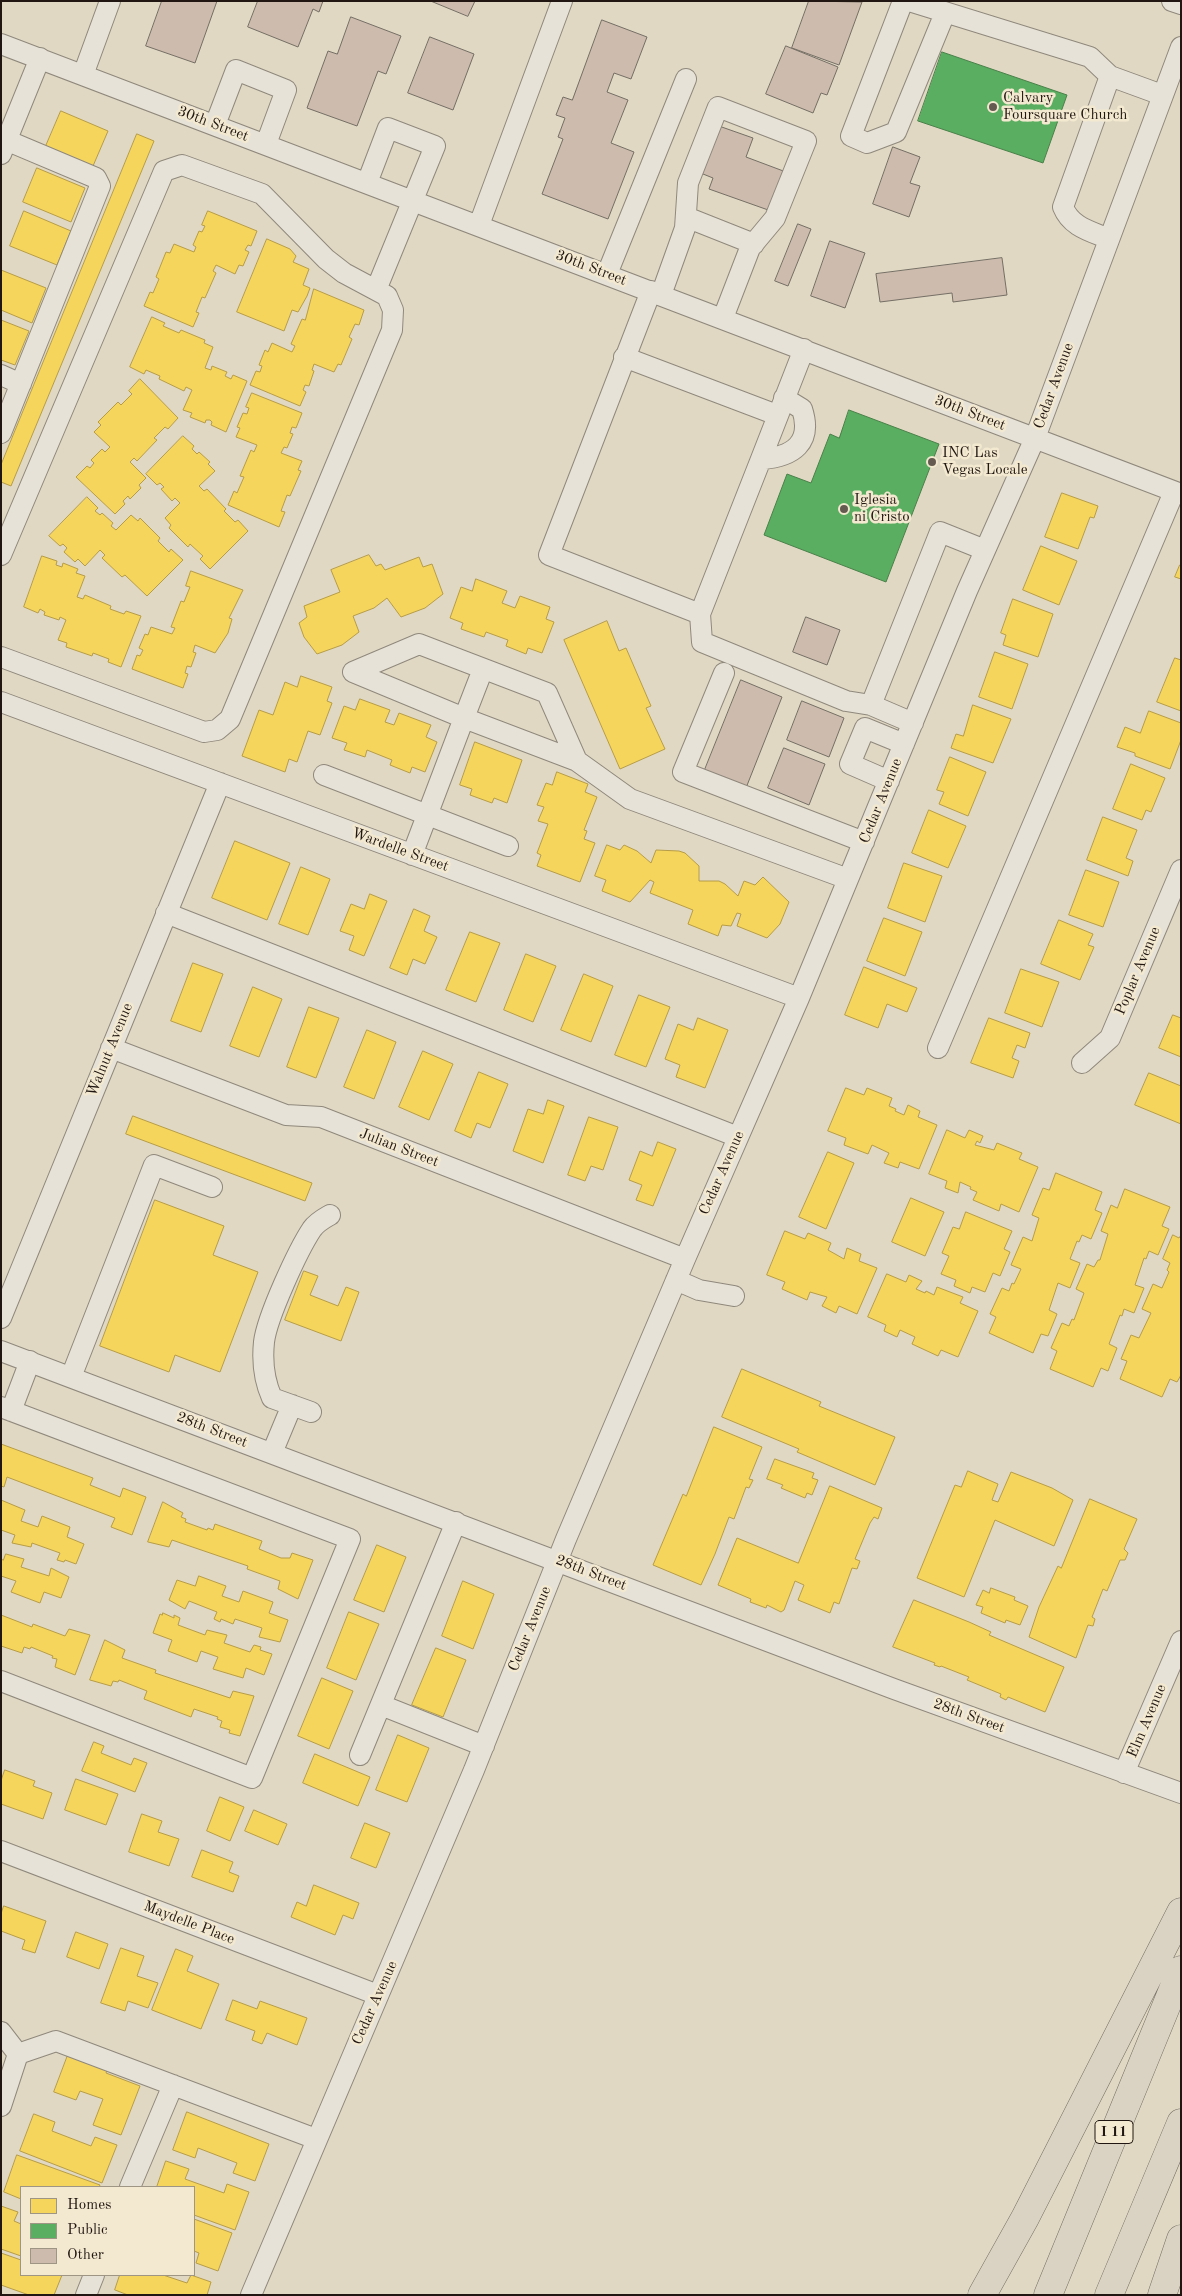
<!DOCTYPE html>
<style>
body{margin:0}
#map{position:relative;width:1182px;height:2296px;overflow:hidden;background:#e0d8c3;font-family:"Old Standard TT",serif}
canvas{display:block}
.frame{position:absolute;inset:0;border:2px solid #211611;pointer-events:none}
.legend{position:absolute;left:20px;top:2186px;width:175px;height:90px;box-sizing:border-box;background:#f3e9d0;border:1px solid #9f9584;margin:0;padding:6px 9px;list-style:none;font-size:15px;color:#211611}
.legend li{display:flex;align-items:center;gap:10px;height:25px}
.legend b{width:25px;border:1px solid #9f9584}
</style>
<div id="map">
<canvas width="1182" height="2296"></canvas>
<div class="frame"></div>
<ul class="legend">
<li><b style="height:14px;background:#f6d55c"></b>Homes</li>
<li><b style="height:14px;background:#5aae61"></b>Public</li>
<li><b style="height:14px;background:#cdbbad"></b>Other</li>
</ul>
</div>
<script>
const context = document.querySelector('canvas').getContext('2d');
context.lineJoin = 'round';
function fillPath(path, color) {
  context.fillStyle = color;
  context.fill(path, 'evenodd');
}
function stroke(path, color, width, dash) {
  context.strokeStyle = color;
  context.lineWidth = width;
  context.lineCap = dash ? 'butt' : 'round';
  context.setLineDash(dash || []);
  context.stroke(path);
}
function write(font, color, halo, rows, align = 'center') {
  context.font = font + ' "Old Standard TT",serif';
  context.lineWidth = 5;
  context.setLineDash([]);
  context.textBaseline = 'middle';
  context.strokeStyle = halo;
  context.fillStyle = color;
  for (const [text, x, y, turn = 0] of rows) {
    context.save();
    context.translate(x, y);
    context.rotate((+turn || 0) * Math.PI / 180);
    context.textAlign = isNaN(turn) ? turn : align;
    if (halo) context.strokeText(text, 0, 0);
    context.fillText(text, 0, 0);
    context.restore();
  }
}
const homes = new Path2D(`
 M61,111l47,20 -15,35 -47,-20z
 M137,134l17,7 -143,345 -10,-4v-17z
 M37,168l48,20 -14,34 -48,-20z
 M24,211l47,20 -14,34 -47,-19z
 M208,211l49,20 -6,15 -3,-1 -3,5 4,2 -6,14 -4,-1 -4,9 -19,-9 -3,6 3,2 -11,25 -3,-1 -6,15 3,1 -6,14 -49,-21 6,-14 3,1 6,-14 -3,-2 10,-25 4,1 4,-9 20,8 2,-5 -3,-2 6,-14 3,1 3,-6 -3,-1z
 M267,239l23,10 6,7 -3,6 16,7 -6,16 7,3 -3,8 -9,16 -6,-2 -8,21 -47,-19z
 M1,270l45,18 -14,35 -31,-13z
 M314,289l50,21 -5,15 -4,-1 -6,13 3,2 -11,26 -3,-1 -4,8 -20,-8 -2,6 2,1 -5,15 -4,-1 -2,5 3,2 -6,14 -50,-21 6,-14 4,1 2,-6 -3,-1 6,-15 3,2 4,-9 20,9 3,-6 -4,-2 11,-25 3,1z
 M152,317l13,6 -2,3 16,7 2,-3 24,10 -1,3 9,4 -8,21 6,2 1,-4 15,6 -2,4 6,3 2,-4 14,6 -21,51 -15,-7 1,-3 -2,-2h-4l-1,3 -15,-6 2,-4 -9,-3 9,-20 -6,-3 -2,4 -25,-12 1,-3 -14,-6 -2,4 -14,-7z
 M1,320l28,11 -14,34 -14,-5z
 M140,379l38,39 -10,11 -3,-2 -11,11 3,2 -20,21 -3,-3 -4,4 16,16 -7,7 2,3 -11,11 -2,-3 -5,5 2,3 -10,10 -39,-37 11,-11 3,2 4,-5 -3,-3 11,-11 3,3 5,-5 -16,-15 7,-7 -3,-3 20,-20 3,3 11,-11 -3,-3z
 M252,393l50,20 -6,15 -4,-1 -2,6 3,1 -6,14 -3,-1 -3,6 21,8 -4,9 3,1 -11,25 -3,-1 -6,16 4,1 -6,15 -51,-22 6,-14 3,2 7,-16 -4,-1 11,-26 3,2 3,-7 -21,-8 4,-9 -3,-1 6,-14 4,1 2,-6 -3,-1z
 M183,436l11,10 -2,3 5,5 2,-2 11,10 -2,2 7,7 -16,15 5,5 3,-2 19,20 -2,2 11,11 3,-2 10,11 -38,38 -10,-10 3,-3 -13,-12 -2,3 -19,-19 2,-3 -6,-7 15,-15 -5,-5 -3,3 -11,-12 3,-2 -4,-4 -3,2 -11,-11z
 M1062,493l36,13 -4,12 -4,-1 -12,32 -33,-12z
 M87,497l11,11 -3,3 5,4 2,-2 11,10 -2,3 5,4 15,-15 7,6 2,-3 20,20 -2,3 11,11 2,-3 12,11 -36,36 -22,-21 -3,2 -20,-19 3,-3 -5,-5 -15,16 -7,-7 -3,3 -11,-10 3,-4 -4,-4 -3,2 -11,-10z
 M1041,546l36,15 -18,44 -36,-15z
 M369,555l7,11 5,-2 4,6 34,-13 4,10 9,-3 11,30 -18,14 -24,9 -14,-19 -13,10 -21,8 6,16 -17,13 -25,9 -13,-17 -5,-14 8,-6 -3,-11 36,-14 -9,-22z
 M42,556l15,5 -1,4 6,2 1,-4 15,6 -2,4 9,3 -8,21 6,2 2,-4 26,11 -1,3 14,5 2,-3 15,5 -20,51 -13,-5 1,-3 -16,-6 -1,3 -26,-9 1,-4 -9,-3 8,-20 -6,-3 -1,3 -15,-5 1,-3 -5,-3 -2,4 -14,-6z
 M1180,565h1v14l-6,-2z
 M191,571l52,19 -14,28 3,1 -4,14 -13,20 -20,-8 -2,7 3,1 -5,14 -4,-1 -2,7 3,1 -5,14 -51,-19 5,-14 3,1 3,-6 -4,-2 6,-14 3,1 3,-8 21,7 3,-6 -4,-1 10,-26 3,1 6,-15 -4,-1z
 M476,579l31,12 -5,12 13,5 5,-12 30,11 -4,12 8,3 -12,31 -14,-5 -2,6 -20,-8 2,-6 -22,-8 -2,5 -23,-8 2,-6 -13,-5 11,-31 11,4z
 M1013,599l40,15 -15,43 -35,-12 3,-10 -5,-2z
 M607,621l12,30 7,-3 25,58 -5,2 19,41 -45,20 -56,-129z
 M995,652l33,12 -16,45 -33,-12z
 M1175,658l6,2v51l-24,-9z
 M301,676l31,11 -5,14 5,2 -12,32 -12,-4 -11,31 -8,-3 -4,13 -43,-16 17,-46 14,5 12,-33 12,5z
 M360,699l30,11 -5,12 9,3 5,-12 32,12 -5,12 11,5 -12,30 -13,-5 -2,6 -20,-8 2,-5 -25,-10 -2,7 -21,-7 3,-7 -15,-5 12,-32 11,4z
 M973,705l38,14 -18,44 -42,-15 5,-14 7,2z
 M1149,711l32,12v17l-11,29 -35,-13v-3l-18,-6 8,-20 15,6z
 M475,742l47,18 -15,43 -13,-5 -2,5 -22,-8 2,-6 -12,-4z
 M950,757l36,15 -18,44 -29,-12 5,-12 -7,-2z
 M1131,764l34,14 -14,34 -5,-2 -4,10 -29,-11z
 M557,772l31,12 -3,8 12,5 -13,33 3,1 -3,8 11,4 -15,39 -43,-16 4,-11 -4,-2 11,-29 -10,-3 6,-14 -7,-2 9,-22 6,2z
 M929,810l37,16 -18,42 -36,-15z
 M1103,817l34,13 -11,28 7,3 -5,15 -41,-16z
 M235,841l55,22 -23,57 -55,-22z
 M607,845l13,5 4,-5 13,6 14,12 5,-13 23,1 6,2 14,13v15h20l6,3 13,12 6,-15 11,4 8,-8 26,25 -9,22 -13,14 -30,-12 4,-12 -4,-1 -6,13 -9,-1 -4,11 -30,-12 5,-14 -43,-17 4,-11 -4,-2 -20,22 -28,-11 4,-11 -11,-4z
 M904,863l38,13 -17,46 -37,-14z
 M301,867l29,12 -22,56 -29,-11z
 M1086,870l33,12 -16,45 -34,-12z
 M370,894l17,7 -23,55 -15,-6 5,-14 -14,-5 11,-27 13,5z
 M414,909l16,7 -6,15 13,6 -12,27 -12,-5 -6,16 -17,-7z
 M884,918l38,14 -17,44 -38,-15z
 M1059,920l34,14 -5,11 6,2 -14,33 -39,-16z
 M470,932l30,11 -24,59 -30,-12z
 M526,954l30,12 -23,56 -29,-12z
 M193,963l30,11 -22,58 -30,-11z
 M864,967l53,21 -10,24 -20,-8 -9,24 -33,-13z
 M1021,969l38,13 -17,45 -37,-14z
 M584,974l29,12 -22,56 -30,-12z
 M253,987l29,12 -23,58 -29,-11z
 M639,995l31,12 -24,60 -31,-12z
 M309,1007l30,11 -23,60 -29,-11z
 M1173,1015l8,3v39l-22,-9z
 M698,1018l30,12 -23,58 -29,-11 4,-12 -15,-6 13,-35 15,6z
 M989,1018l41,15 -5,15 -8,-3 -5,13 7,3 -6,17 -42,-15z
 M367,1030l29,12 -22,57 -30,-12z
 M423,1051l30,13 -24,56 -30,-13z
 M479,1072l29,12 -18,44 -13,-5 -6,15 -16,-7z
 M1149,1073l32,13v38l-46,-19z
 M846,1088l18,7 3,-7 25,10 -3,8 7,3 -1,2 9,4 4,-10 12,6 -2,6 19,8 -18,44 -19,-7 -2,6 -14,-5 5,-10 -17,-8 -4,9 -24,-9 2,-7 -18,-7z
 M548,1100l16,6 -21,57 -30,-12 15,-42 15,5z
 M133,1116l179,67 -7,18 -179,-67z
 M589,1117l29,10 -15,43 -12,-4 -6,15 -17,-6z
 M947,1130l18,8 4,-8 14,6 -3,7 -3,-2 -2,4 19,5 3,-7 25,10 -3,6 19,8 -19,45 -18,-8 -2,7 -26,-11 4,-8 -7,-3 1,-2 -11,-5 -2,11 -13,-5 2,-7 -18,-7z
 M658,1142l18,7 -23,57 -17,-6 6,-15 -13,-5 11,-29 12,5z
 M828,1152l26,11 -28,66 -27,-12z
 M1056,1173l46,19 -7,18 7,3 -11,26 -9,-4 -3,7 -2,-1 -7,18 10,4 -10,25 -12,-5 -9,27 8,4 -9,22 -7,-2 -8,19 -44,-20 7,-16 -6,-3 12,-26 7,3 3,-8 2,1 7,-15 -10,-4 12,-28 9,4 7,-23 -7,-3 11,-27 6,2z
 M1125,1189l45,18 -8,19 7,3 -11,26 -9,-4 -3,8 -2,-1 -9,27 9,3 -10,25 -10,-4 -2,7 -2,-1 -11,29 8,4 -9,23 -7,-3 -8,19 -43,-18 7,-18 -6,-3 11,-25 7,3 3,-7 2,1 10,-27 -8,-4 11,-25 7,3 4,-7h2l8,-26 -7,-3 10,-26 6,3z
 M911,1198l33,14 -19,44 -33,-14z
 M155,1200l69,26 -11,29 45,17 -38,100 -45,-17 -6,17 -69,-26z
 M966,1212l46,19 -8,18 6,3 -10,24 -7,-3 -8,19 -13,-5 -2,6 -16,-7 2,-6 -15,-6 8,-18 -7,-3 11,-26 6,2z
 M785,1231l20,8 3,-6 23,10 -3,7 16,9 3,-11 14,6 -2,7 18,7 -20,46 -18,-8 -3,7 -14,-7 5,-9 -17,-5 -3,8 -25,-11 3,-7 -18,-7z
 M1173,1235l6,3 2,-3v140l-4,7 -7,-3 -8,18 -42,-18 7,-18 -6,-2 10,-24 8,3 12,-25 -9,-4 11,-25 9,4 7,-16 -2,-2 3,-7 -7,-4z
 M304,1271l14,5 -8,19 28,11 8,-19 13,5 -18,49 -56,-21z
 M887,1274l19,8 3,-7 13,6 -6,8 9,4 1,-2 8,4 3,-8 26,10 -3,6 18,8 -20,46 -17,-7 -3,6 -26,-12 3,-7 -15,-7 -3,7 -13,-6 2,-6 -18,-8z
 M742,1369l79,33 -2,4 76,31 -20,48 -78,-33 2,-3 -77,-32z
 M714,1427l48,20 -13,32 4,1 -4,8 -3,-1 -12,32 -5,-2 -14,37 -14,31 -48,-20 30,-71 3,2z
 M1,1444l92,34 -3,7 30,12 3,-9 23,9 -14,38 -21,-8 4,-9 -108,-41 -3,10 -3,-1z
 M775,1459l39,14 -2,5 6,2 -6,15 -5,-2 -2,5 -24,-10 2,-3 -16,-6z
 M968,1471l30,13 -6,16 6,2 13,-30 41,16 21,12 -19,46 -59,-26 -31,77 -47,-19 38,-93 6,2z
 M830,1486l52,22 -4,11 -4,-2 -4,6 -15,36 5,2 -3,8 -5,-1 -13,36 -5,-2 -4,11 -32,-13 6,-15 -9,-4 -11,29 -3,2 -14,-7 -1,3 -16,-6 1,-3 -33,-14 19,-47 61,25z
 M1090,1499l47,20 -13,30 4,4 -3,7h-5l-13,31 -4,-2 -11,28 3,2 -2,7 -5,-1 -12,33 -47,-21 10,-30 19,-41 3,2z
 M1,1500l24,10 -4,11 17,6 4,-11 28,11 -3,10 17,7 -8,20 -11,-4 -1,2 -7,-2 3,-7 -28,-10 -1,4 -19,-4 3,-8 -14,-5z
 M163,1502l20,11 -2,4 5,2 -1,3 22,8 1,-2 5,2 2,-6 47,17 -3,8 22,9h9l2,-5 21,7 -15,39 -20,-10 2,-8 -33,-12 1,-3 -76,-26 -3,7 -21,-5z
 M377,1545l29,12 -22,55 -30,-12z
 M6,1554l18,5 -3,8 28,9 2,-8 18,9 -8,21 -17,-6 -4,11 -29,-11 5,-11 -15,-5v-17l2,1z
 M199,1576l27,10 -4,10 17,6 4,-11 30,11 -4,11 19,7 -8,22 -21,-5 3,-9 -27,-9 -2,5 -12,-5 -1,3 -6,-3 3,-7 -28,-11 -4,8 -16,-9 8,-20 18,6z
 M463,1581l31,13 -21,55 -31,-13z
 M991,1588l24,9 -1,3 14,6 -8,19 -14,-5 -1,3 -24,-10 2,-6 -7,-2 7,-15 6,3z
 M914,1600l55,22 22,10 -2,3 75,32 -18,43 -1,2 -37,-15 -2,3 -6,-3 1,-3 -34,-14 2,-3 -28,-11 -1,1 -6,-2 1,-2 -42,-16z
 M349,1612l30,12 -23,56 -29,-12z
 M163,1613l11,5v-3l6,3 -2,7 27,10 2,-5 20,5 -3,8 26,9 4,-7 7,2 -1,3 12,4 -8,21 -18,-7 -3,10 -30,-9 5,-12 -17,-6 -4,11 -29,-11 4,-11 -19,-7 7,-19 2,1z
 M1,1615l31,12 1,-3 32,12 4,-7 21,6 -15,40 -20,-8 2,-8 -5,-1 1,-2 -22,-9 -1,2 -6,-2 -2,6 -21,-7z
 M105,1640l20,10 -3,8 34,12 -1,3 75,25 3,-7 21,5 -14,40 -11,-3 1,-3 -10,-3 2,-6 -5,-2 1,-2 -24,-8 -3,8 -47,-18 3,-8 -28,-11 -1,2 -5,-1 -2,5 -21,-6z
 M436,1648l30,12 -23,57 -31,-12z
 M322,1678l31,13 -24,58 -31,-13z
 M398,1735l31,13 -22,54 -31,-12z
 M94,1742l10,4 -3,7 30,12 3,-7 13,5 -12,29 -53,-21z
 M315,1754l55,23 -12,29 -55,-23z
 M5,1770l30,11 -2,5 19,7 -9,26 -42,-15v-23z
 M76,1779l42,15 -12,31 -41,-15z
 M220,1797l24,10 -14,34 -23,-10z
 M254,1810l33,14 -9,21 -33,-14z
 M142,1814l20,7 -4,11 21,7 -10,27 -40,-14z
 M365,1823l25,10 -14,35 -25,-10z
 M202,1850l31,12 -4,10 10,4 -6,16 -41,-15z
 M314,1885l45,18 -6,16 -10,-4 -8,20 -44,-18 6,-15 9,4z
 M4,1906l42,15 -11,32 -13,-4 3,-9 -24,-9v-17z
 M76,1932l32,12 -9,25 -32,-12z
 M121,1948l23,8 -7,20 21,7 -10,25 -20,-7 -3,10 -24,-8z
 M176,1949l17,7 -6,15 32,13 -18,45 -49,-19z
 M233,2000l24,9 3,-8 47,17 -10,27 -30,-12 -5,11 -10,-4 3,-9 -29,-11z
 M68,2055l39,15 -1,3 34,13 -19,49 -28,-10 10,-26 -23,-8 -4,9 -22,-8z
 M187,2112l82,32 -14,37 -22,-8 4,-10 -39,-15 -3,10 -22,-8z
 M34,2114l21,8 -3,9 39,15 4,-9 22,8 -15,38 -82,-32z
 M17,2155l83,30 -1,2h-78v12l-17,-7z
 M166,2161l23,8 -4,10 39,14 3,-9 22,8 -14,38 -41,-15v-28h-37z
 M1,2206l17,6 -4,9 7,3v32l-20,-7z
 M194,2219l38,14 -14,38 -22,-8 3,-10 -5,-2z
 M1,2253l20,7v15h41l-8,20h-25l-28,-10z
 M120,2275h43l24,8 4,-8 20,7 -4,13h-79l-13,-5z`);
const public = new Path2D(`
 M942,52l125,43 -24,68 -125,-42z
 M849,410l90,34 -53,138 -122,-47 23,-61 24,9 19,-49 9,4z`);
const building = new Path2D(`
 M162,1h55l-22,62 -49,-17z
 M258,1h65l-4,11 -6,-3 -15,38 -50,-20z
 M431,1h44l-7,15z
 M809,1l53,1 -23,63 -47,-17z
 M351,17l50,19 -15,38 -8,-3 -21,55 -50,-18 21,-57 9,3z
 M602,20l45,17 -16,42 -17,-6 -7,19 21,8 -17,43 23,9 -26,67 -66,-25 21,-55 -5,-2 7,-19 -9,-3 7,-18 9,3z
 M430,37l44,17 -21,56 -45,-17z
 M786,46l52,21 -11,28 -6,-2 -8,20 -47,-19z
 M716,125l37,13 -7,19 40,15 -15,39 -62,-22 4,-11 -15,-6z
 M893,147l27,10 -10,26 10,3 -11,31 -36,-13z
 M798,224l13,5 -23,57 -13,-5z
 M830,241l35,12 -20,55 -34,-12z
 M1002,258l5,37 -54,7 -1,-9 -72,9 -4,-28z
 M806,617l34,13 -13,35 -34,-13z
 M741,680l41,17 -38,96 -42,-16z
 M802,701l42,17 -15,39 -42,-17z
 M784,748l41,16 -16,41 -41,-17z`);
const minor = new Path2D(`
 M903,1l-52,135 16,7 29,-11 49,-119
 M909,1l181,56 20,19 52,19
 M1172,1l9,3
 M1,44l1180,450
 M83,75l27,-74
 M215,125l21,-55 50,20 -20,54
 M1,138l95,40 4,8 -99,247
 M1,154l39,-96
 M367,183l21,-55 47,18 -59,144
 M686,217l68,27
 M479,225l83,-224
 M1109,239c-19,-8 -38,-12 -46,-32l47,-131
 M607,274l79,-195
 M651,291l-102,264 151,59
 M661,295l24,-67 3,-45 30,-76 88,34 -31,77 -25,30 -27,70
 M624,357l153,58
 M1,375l20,9
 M784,398l18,11c11,34 -9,48 -41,50l43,-110
 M761,459l-61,155 2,28 144,59 25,4
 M1,555l163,-384 18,-6 80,29 64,65 18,14 43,23 6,14 -1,20 -162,389 -13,11 -13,2 -203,-75
 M724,673l-41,99 181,70
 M1,702l798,296
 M913,723l-42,-18 69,-173 45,18
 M577,761l53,38 218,80
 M324,775l184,71
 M889,781l-39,-17 15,-36 39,16
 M412,855l52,-137 -111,-46 66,-28 128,49 30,68 -113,-43 19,-49
 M166,913l572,224
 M111,1048l175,67 35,2 364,142
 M938,1048l236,-556
 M1082,1063l28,-25 71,-168
 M676,1280l23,10 35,6
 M1,1318l219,-535
 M1,1351l893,338 287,104
 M71,1377l83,-212 58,22
 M1,1407l349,132 -98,239 -251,-97
 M11,1411l19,-50
 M311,1412l-39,-14c-8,-18 -10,-37 -8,-56 3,-25 34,-92 48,-113 5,-7 11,-10 18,-14
 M272,1453l20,-48
 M381,1705l103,41
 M360,1755l96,-233
 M1124,1773l57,-132
 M1,1851l377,144
 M1,2032l17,22
 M18,2054l38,-13 260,98
 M1,2106l17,-52
 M130,2187l43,-102
 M86,2295l8,-20
 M251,2295l223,-525 92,-231 119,-280 114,-261 168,-407 68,-153 146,-391`);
const highway = new Path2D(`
 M982,2295l43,-77 156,-306
 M1048,2295l133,-325
 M1109,2295l72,-172
 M1162,2295l19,-56`);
const markers = [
 [993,107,5,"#645a4f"],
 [932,462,5,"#645a4f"],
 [844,509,5,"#645a4f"]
];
const shields = [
 [1114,2132,38]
];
const shieldNames = [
 ["I 11",1114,2132]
];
const poiNames = [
 ["Calvary",1003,98],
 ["Foursquare Church",1003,115],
 ["INC Las",942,453],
 ["Vegas Locale",942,470],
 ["Iglesia",854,500],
 ["ni Cristo",854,517]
];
const streetNames = [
 ["30th Street",213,124,21],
 ["30th Street",591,268,21],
 ["Cedar Avenue",1054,386,-70],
 ["30th Street",970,413,21],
 ["Cedar Avenue",881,801,-68],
 ["Wardelle Street",400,850,20],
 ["Poplar Avenue",1138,971,-67],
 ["Walnut Avenue",110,1050,-68],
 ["Julian Street",399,1148,21],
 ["Cedar Avenue",722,1173,-66],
 ["28th Street",212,1430,21],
 ["28th Street",591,1573,21],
 ["Cedar Avenue",530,1629,-68],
 ["28th Street",969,1716,20],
 ["Elm Avenue",1147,1721,-67],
 ["Maydelle Place",189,1923,21],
 ["Cedar Avenue",375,2003,-66]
];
fillPath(homes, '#f6d55c');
stroke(homes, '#b69c46', 1);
fillPath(public, '#5aae61');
stroke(public, '#498049', 1);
fillPath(building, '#cdbbad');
stroke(building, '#746e64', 1);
stroke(minor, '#8f887c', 22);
stroke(highway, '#746e64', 29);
stroke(minor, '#e7e2d7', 20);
stroke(highway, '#dad3c3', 28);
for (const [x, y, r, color] of markers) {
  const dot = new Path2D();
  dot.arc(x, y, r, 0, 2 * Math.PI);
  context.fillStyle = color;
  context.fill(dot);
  stroke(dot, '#f3e9d0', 2);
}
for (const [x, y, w] of shields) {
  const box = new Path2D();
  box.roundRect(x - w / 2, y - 11.5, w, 23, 4);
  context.fillStyle = '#f3e9d0';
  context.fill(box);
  stroke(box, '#211611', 1);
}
write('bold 14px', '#211611', null, shieldNames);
write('15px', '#211611', '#f3e9d0', poiNames, 'left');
write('15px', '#211611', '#f3e9d0', streetNames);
</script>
